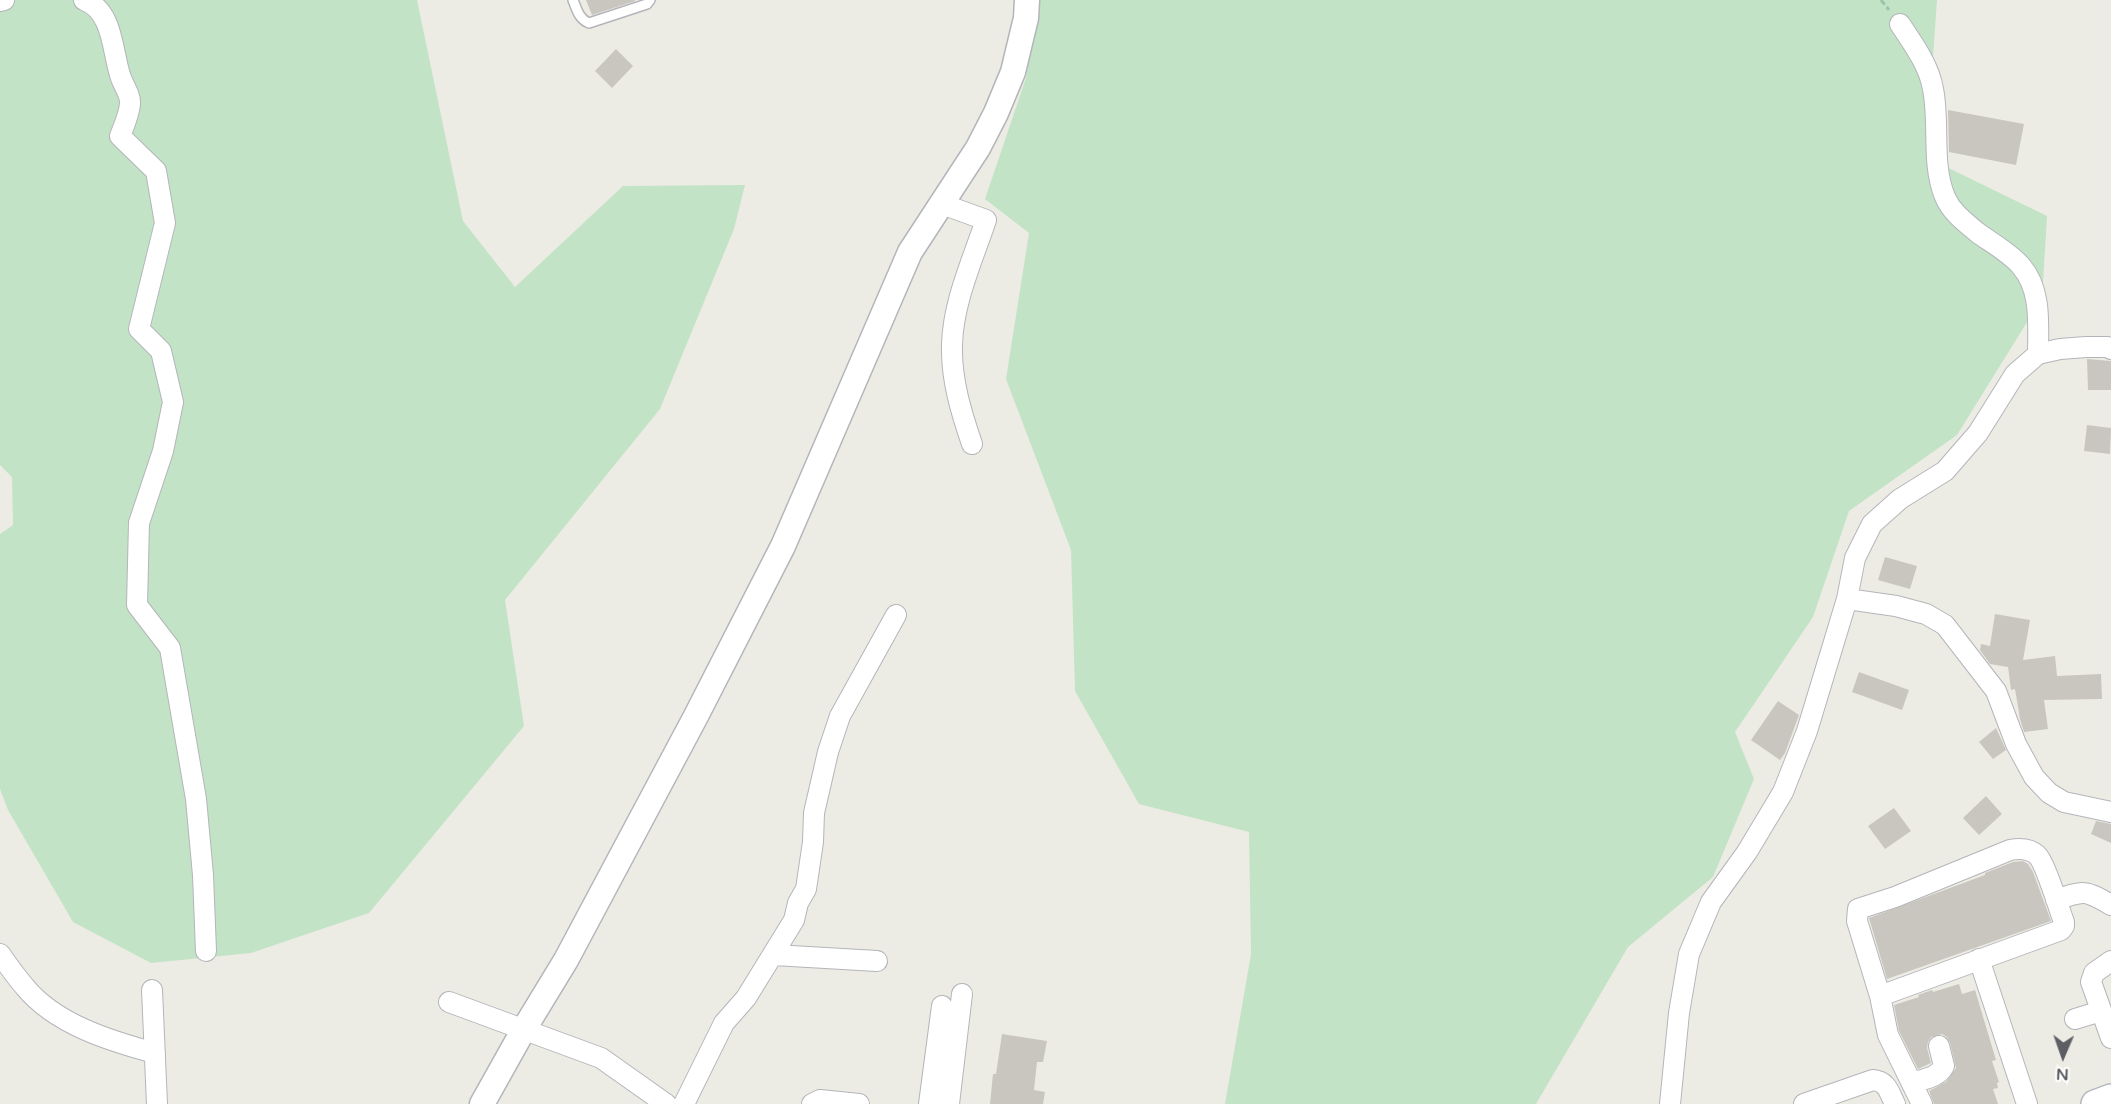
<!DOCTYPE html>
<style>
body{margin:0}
#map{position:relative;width:2111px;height:1104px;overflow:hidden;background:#edece4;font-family:"Varela Round",sans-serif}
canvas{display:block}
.north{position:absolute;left:2033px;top:1026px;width:60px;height:60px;-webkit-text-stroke:4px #fff;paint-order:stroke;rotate:182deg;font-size:16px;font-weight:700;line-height:24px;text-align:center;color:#5c5e63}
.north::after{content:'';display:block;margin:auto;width:21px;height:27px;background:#5c5e63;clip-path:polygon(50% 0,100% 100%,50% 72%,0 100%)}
</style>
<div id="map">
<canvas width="2111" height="1104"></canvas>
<div class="north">N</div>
</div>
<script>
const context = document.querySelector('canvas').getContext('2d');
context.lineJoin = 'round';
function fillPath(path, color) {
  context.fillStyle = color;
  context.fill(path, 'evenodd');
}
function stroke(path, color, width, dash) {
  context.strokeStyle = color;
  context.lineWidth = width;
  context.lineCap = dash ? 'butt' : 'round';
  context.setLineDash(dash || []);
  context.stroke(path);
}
const green = new Path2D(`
 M0,0h417l46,221 52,66 108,-101 122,-1 -11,44 -74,180 -155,191 19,126 -155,187 -118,40 -100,10 -78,-41 -65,-112 -8,-21v-255l13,-9 -1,-48 -12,-12z
 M1038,0h899l-11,157 121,59 -5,82 -85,137 -108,76 -36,106 -78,115 19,47 -41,98 -85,70 -92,157h-311l26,-150 -2,-122 -110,-28 -64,-113 -4,-141 -65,-171 23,-146 -44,-34 41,-121z`);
const building = new Path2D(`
 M586,0h49v1l-43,14z
 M616,49l17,17 -21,22 -17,-17z
 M1948,110l76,14 -8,41 -67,-13z
 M2087,359l24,2v29h-23z
 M2087,425l24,3 -1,26 -26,-3z
 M1885,557l32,9 -7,23 -32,-9z
 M1995,614l35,6 -7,40 32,-4 2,20 44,-2 1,25 -58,1 4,29 -24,3 -4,-13 -5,-30 -4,1 -3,-23 -18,-3 -10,-14 1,-6 9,2z
 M1859,672l50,18 -7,20 -50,-18z
 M1778,701l21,14 -14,38 -5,7 -29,-20z
 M1996,728l10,22 -13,9 -14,-17z
 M1986,796l16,18 -23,21 -16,-17z
 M1894,808l17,23 -26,18 -17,-23z
 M2096,821l15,3v19l-20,-9z
 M2023,861l5,3 5,8 18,49 -164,58 -18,-61 116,-43v-2l28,-11z
 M1959,984l3,10 13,-4 21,70 -4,1 7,21 -2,1 1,5 -5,1 5,15h-64l-5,-13 17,-9 10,-14 -6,-25 -3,-6 -5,-3 -11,3 -3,5 -1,6 4,15 -13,6 -19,-38 -5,-26 25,-8 -1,-2 14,-5 1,2z
 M1002,1034l45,7 -4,21h-6l-3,28 11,2 -2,12h-53l3,-30h3z`);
const path = new Path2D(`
 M1881,0l8,10`);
const service = new Path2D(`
 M573,0c4,10 6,19 16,23l58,-19 3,-4`);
const minor = new Path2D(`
 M84,0c30,11 28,53 37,78 3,8 10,18 9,26 -1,11 -6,22 -10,32l36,35 9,52 -26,106 22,22 12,51 -10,49 -24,72 -2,82 33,43 26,151 7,76 3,76
 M0,1l4,-1
 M1900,24c13,20 29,41 33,65 7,35 -2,74 12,108 7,16 20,25 33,36 14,10 32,20 43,33 21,24 17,59 17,88
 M942,204l44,16c-13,39 -33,82 -34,125 -1,34 9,67 20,99
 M1847,599l49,7 30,8 19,11 51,66 20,53 18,33 15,16 15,9 47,10
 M2056,900c29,-10 29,-10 55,5
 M0,954c8,11 16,23 25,33 30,37 85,54 130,66
 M774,955l103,6
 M1979,959l48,145
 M2111,961l-17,12 -3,9 20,56
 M152,990l5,114
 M1880,996l181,-66 3,-4v-4c-5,-13 -19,-60 -27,-67 -8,-7 -17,-7 -27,-5l-115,47 -37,12 -1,12 23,75 8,39 34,69
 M449,1002l152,56 65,46
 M2075,1019l26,-8
 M1912,1083c11,-4 26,-5 32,-17l-5,-20
 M684,1104l40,-81 22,-25 48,-78 4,-17 8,-14 7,-47 1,-29 14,-61 12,-36 56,-101
 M812,1104l8,-4 39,4
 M929,1104l13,-98
 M949,1104l13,-110
 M1670,1104l9,-91 10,-59 22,-52 36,-50 36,-60 24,-61 40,-132 8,-41 17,-34 28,-25 45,-28 33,-38 37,-59 23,-20 22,-5 26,-2h22l3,2
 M1804,1104l69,-24c14,1 16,12 22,24`);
const tertiary = new Path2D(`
 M482,1104l42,-75 42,-69 130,-244 87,-170 127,-294 68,-104 18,-35 17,-41 13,-54 1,-18`);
const secondary = new Path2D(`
 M2095,1104l16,-6`);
fillPath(green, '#c2e3c6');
fillPath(building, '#c9c6c0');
stroke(service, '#b4b5ba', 12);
stroke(minor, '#b4b5ba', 22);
stroke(tertiary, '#b4b5ba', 27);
stroke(secondary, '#b5b7bd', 30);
stroke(path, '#9cc3ab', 3, [6, 3]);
stroke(service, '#fff', 9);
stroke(minor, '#fff', 20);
stroke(tertiary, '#fff', 24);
stroke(secondary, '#fff', 27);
</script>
